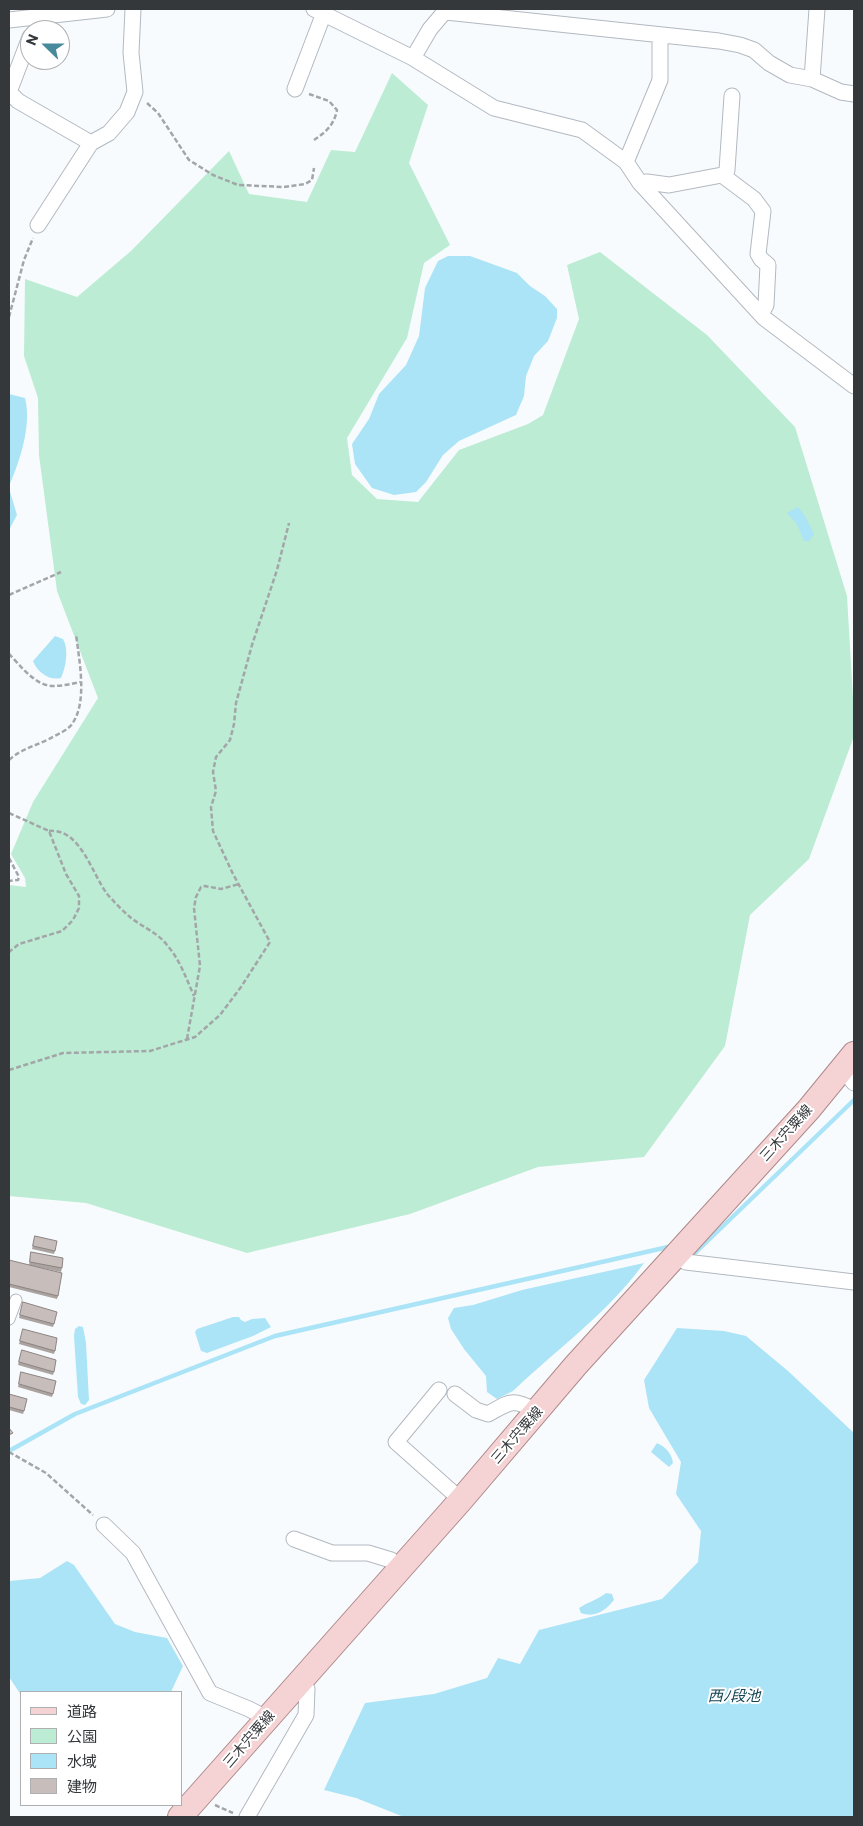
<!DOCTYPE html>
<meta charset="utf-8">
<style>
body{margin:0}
#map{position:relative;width:863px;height:1826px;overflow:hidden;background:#f8fbfe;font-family:Commissioner,"Noto Sans JP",sans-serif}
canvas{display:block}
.frame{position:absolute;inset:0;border:10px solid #35383b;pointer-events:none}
.legend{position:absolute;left:20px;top:1691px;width:162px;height:115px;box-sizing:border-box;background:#fff;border:1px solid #aeafb1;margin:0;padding:6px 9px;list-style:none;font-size:15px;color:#35383b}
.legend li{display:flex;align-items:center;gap:10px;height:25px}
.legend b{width:25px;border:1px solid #aeafb1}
.north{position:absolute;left:20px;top:20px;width:50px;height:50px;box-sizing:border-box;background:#fff;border:1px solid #aeafb1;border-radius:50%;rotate:292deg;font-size:14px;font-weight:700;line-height:20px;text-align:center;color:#35383b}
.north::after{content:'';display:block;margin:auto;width:18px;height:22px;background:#478a9b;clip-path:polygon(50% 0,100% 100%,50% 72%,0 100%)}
</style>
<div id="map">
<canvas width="863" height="1826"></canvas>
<div class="frame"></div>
<ul class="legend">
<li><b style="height:6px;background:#f5d2d3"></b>道路</li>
<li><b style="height:14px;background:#bcecd3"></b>公園</li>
<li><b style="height:14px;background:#abe4f6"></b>水域</li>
<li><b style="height:14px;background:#c7bdba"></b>建物</li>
</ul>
<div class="north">N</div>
</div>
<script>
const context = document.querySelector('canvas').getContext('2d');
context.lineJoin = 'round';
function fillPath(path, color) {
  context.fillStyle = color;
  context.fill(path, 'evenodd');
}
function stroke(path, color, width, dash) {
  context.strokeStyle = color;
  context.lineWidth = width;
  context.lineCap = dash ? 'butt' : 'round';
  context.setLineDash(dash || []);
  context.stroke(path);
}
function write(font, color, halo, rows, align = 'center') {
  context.font = font + ' Commissioner,"Noto Sans JP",sans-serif';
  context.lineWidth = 4;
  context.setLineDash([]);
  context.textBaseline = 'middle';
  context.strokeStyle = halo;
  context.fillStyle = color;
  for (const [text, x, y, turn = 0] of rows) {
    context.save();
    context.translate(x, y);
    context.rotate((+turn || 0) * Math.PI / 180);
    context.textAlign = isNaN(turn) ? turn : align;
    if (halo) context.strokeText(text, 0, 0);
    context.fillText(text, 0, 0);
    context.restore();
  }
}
const green = new Path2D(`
 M392,73l36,32 -19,58 41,82 -26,18 -17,75 -60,100 5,37 25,24 41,3 41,-52 69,-26 15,-9 36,-96 -12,-54 33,-13 107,83 88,92 52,169 7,119v21l-45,123 -59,56 -25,131 -81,111 -106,10 -128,47 -163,39 -161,-50 -77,-7v-311l17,2 -1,-9 -14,-24 22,-52 65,-104 -41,-107 -18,-136 -1,-57 -14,-42 1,-77 52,18 54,-46 98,-100 20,43 58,8 24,-52 24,2z`);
const water = new Path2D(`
 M448,256h22l47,17 13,13 15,10 12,13v9l-9,23 -14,15 -8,20 -2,20 -8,19 -57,26 -16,14 -17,27 -10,10 -22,3 -22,-7 -17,-24 -3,-20 17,-25 10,-25 27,-29 13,-29 6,-48 13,-27z
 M9,394l16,4c7,27 -5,63 -16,88z
 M9,488l8,27 -8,15z
 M798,507l7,9 9,18 -5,7h-5l-7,-17 -10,-11z
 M55,636l8,3c6,10 3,28 -2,39 -12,3 -24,-6 -28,-17z
 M644,1263c-36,50 -87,86 -131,128l-16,8 -10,-7 -1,-16 -22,-27 -13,-20 -3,-11 6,-10 19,-3 49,-15z
 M233,1317h6l2,3 4,2 7,-3 13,-1 6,9 -18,9 -46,17 -6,-2 -6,-19 2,-3z
 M79,1326l4,1 3,16 3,57 -4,5 -4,-1 -3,-7 -4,-61 1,-7z
 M677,1328l47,3 22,5 42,35 66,62v384h-379l-5,-1 -8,1h-58l-48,-19 -32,-8 41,-87 69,-9 53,-16 11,-20 22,6 19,-34 123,-31 36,-37 3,-31 -25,-37 5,-32 -32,-54 -5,-28z
 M657,1443c9,4 15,11 16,20l-4,4 -18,-15z
 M67,1561l7,4 41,59 20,8 32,6 16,28 -12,26h-150v3l-12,-18v-96l31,-3z
 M606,1593l6,1 2,6c-9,11 -19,18 -33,13l-2,-5c9,-6 18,-8 27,-15z`);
const stream = new Path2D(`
 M694,1254l160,-154
 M9,1451l66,-37 200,-78 393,-89`);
const path = new Path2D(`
 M309,94l20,7 8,9c-3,15 -11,22 -23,30
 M147,103l11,10 31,47 24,15 25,10 46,2 21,-3 7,-4 2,-12
 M9,317l15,-57 9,-22
 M9,595l52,-23
 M9,654c11,11 26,32 44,32 9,0 18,-2 27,-4
 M9,760c12,-11 26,-14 40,-21 7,-4 18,-8 23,-15 16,-22 7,-64 4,-90
 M9,813l40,18 17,43 13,22v12l-6,12 -11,11 -43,13 -10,8
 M49,831c32,-3 43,44 59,64 7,8 15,16 22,22 12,10 27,15 37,28 13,15 19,33 27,51
 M9,858l10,19 -1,3 -9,1
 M187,1039l13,-73 -6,-58 2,-11 5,-10 4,-1 16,3 18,-5
 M9,1070l54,-17 87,-2 45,-14 25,-22 21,-28 29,-45 -37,-68 -20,-43 -2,-24 5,-16 -3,-19 3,-15 14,-17 4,-16 2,-21 16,-58 25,-75 12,-47
 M9,1452l37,21 47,42
 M215,1805l18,8`);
const pedestrian = new Path2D(`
 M9,1319l7,-19`);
const minor = new Path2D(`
 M314,9l99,49 81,50 88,22 44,32 14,21 124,135 90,68
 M446,12l273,29 21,4 14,5 15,13 21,12 22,4 29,13 13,2
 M9,20l98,-11
 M30,37l-21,55 9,9 73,42 -53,82
 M413,58l17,-29 17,-20
 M812,79l5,-70
 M295,89l29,-76
 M91,143l18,-10 18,-21 8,-20 -4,-39 2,-44
 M626,162l34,-82v-37l2,-8
 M725,177l2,-7 5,-74
 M640,183l7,-1 22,3 53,-10 32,24 9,12 -5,43 3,5 7,6 -2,40 -5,9
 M842,1068l12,15
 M676,1256l10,6 168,20
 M439,1390l-43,52 65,58
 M455,1394l21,16 12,4c23,-13 24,-16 49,-3
 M104,1525l29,28 77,140 39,16 19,10
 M294,1539l38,14h36l23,7 11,7
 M247,1817l59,-102 1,-26 -9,-7`);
const primary = new Path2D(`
 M180,1817l281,-317 115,-135 233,-256 45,-55`);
const wall = new Path2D(`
 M35,1236l20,15 -1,3 -22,-5z
 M31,1252l31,16 -1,4 -32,-7z
 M9,1260l49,36 -1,3 -48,-12z
 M23,1302l31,22 -1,3 -34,-9z
 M23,1329l32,22 -1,3 -35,-10z
 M22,1350l32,22 -1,3 -35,-10z
 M21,1372l32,22 -1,3 -34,-10z
 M9,1394l15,17 -1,3 -14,-4z`);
const building = new Path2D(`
 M35,1236l22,5 -2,10 -22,-5z
 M31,1252l32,6 -1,10 -32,-6z
 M9,1260l53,13 -4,23 -49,-12z
 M23,1302l34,10 -3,12 -34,-9z
 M23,1329l34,9 -2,13 -35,-10z
 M22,1350l34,10 -2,12 -35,-10z
 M21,1372l35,9 -3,13 -34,-10z
 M9,1394l18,5 -3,12 -15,-4z
 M9,1428l4,5 -4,2z`);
const streetNames = [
 ["三木宍粟線",786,1133,-48],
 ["三木宍粟線",517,1435,-49],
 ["三木宍粟線",249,1739,-49]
];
const waterNames = [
 ["西ﾉ段池",734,1696]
];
fillPath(green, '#bcecd3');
fillPath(water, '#abe4f6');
stroke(stream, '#abe4f6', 4.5);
stroke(pedestrian, '#b2b9c0', 13);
stroke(minor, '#b2b9c0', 17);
stroke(primary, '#ae898a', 26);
stroke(path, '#a3a6a9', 2.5, [5, 2.5]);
stroke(pedestrian, '#fff', 11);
stroke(minor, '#fff', 15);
stroke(primary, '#f5d2d3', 24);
fillPath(wall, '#aba3a0');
fillPath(building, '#c7bdba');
stroke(building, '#8b8482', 1);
write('14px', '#35383b', '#fff', streetNames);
write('italic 15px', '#134552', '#fff', waterNames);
</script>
